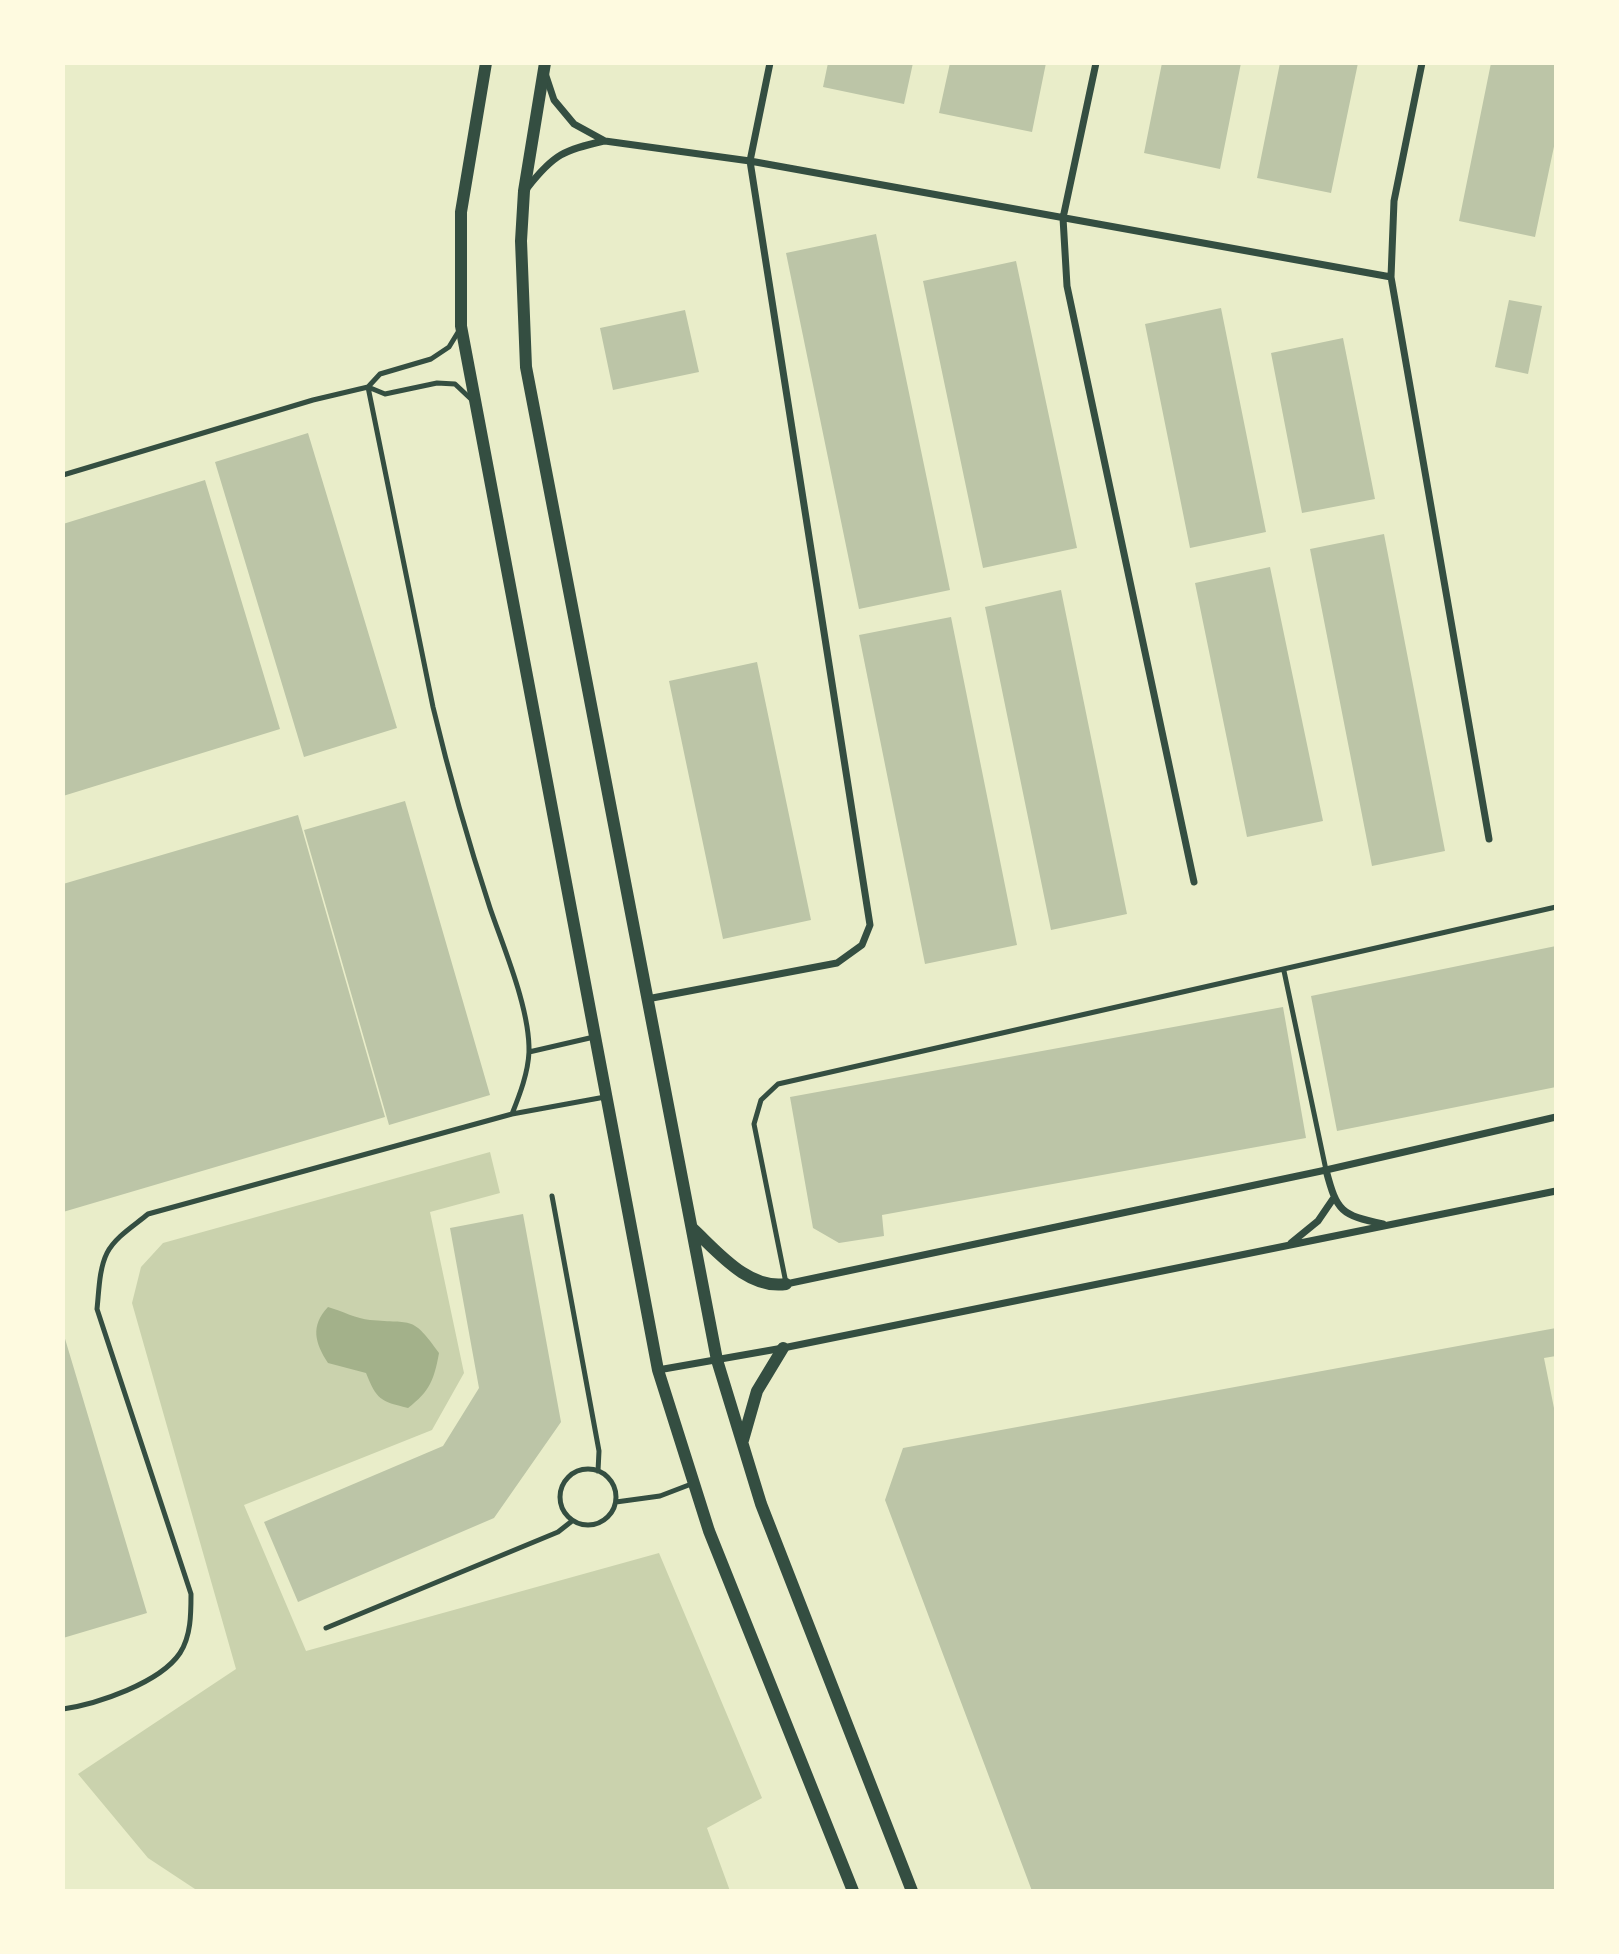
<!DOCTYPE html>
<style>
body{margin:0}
#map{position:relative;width:1619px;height:1954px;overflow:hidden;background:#e9edc9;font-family:Barlow,sans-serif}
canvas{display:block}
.frame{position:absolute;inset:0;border:65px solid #fefae0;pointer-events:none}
</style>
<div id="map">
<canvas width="1619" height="1954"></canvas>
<div class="frame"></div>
</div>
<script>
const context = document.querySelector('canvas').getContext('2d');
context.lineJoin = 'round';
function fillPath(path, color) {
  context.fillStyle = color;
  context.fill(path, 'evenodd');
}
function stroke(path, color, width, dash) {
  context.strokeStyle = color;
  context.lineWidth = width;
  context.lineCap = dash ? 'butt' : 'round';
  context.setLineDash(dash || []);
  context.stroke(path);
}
const green = new Path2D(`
 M490,1152l10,41 -70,19 34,161 -32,57 -188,75 62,146 353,-98 103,245 -55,30 23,63h-532l-50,-33 -70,-84 158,-105 -104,-366 9,-36 22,-24z`);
const water = new Path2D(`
 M328,1307c14,4 29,12 42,13 43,4 42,-5 69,33 -5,27 -9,38 -31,55 -28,-7 -31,-8 -42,-35l-38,-10c-13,-20 -18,-37 0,-56z`);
const building = new Path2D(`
 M828,63h85l-9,41 -81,-17z
 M950,63h96l-14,69 -93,-19z
 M1162,63h79l-21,106 -76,-16z
 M1280,63h78l-27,130 -74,-15z
 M1491,63h65v74l-21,100 -76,-16z
 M876,234l74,356 -91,19 -73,-356z
 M1016,261l61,287 -94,20 -60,-287z
 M1509,300l33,6 -14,68 -33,-7z
 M1221,308l45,224 -76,16 -45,-224z
 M685,310l14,62 -86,18 -13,-62z
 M1343,338l32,161 -73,14 -31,-160z
 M308,433l89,295 -93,29 -89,-295z
 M205,480l75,249 -217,67v-272z
 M1384,534l61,317 -73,15 -62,-317z
 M1270,567l53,254 -76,16 -52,-254z
 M1061,590l66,324 -76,16 -66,-323z
 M951,617l66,328 -92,19 -66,-329z
 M757,662l54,258 -88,19 -54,-258z
 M405,801l85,294 -101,30 -85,-295z
 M298,815l87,302 -322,95v-328z
 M1556,946v141l-219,44 -26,-135z
 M1283,1007l23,131 -424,77 2,21 -45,7 -26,-15 -23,-131z
 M523,1214l38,208 -67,96 -196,84 -34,-80 179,-76 36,-58 -29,-160z
 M1556,1328v28l-12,2 12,60v473h-524l-147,-391 18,-52z
 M63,1332l84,281 -84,25z`);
const service = new Path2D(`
 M368,387l65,320c16,67 35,134 57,201 14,41 40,101 39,144 -1,21 -9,42 -17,62
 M368,387l17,7 52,-11 18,1 17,16
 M63,475l250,-75 55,-13 12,-13 51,-15 18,-12 11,-18
 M1284,971l42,199
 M529,1052l65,-15
 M552,1196l47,255 -1,20
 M786,1283l-32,-159 7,-24 17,-16 778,-177
 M560 1497a28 28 0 1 1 56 0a28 28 0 1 1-56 0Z
 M616,1502l44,-6 34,-13
 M326,1628l232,-96 14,-11
 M63,1709c34,-5 97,-26 117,-56 11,-17 11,-39 11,-59l-94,-285c2,-18 2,-40 10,-56 8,-16 28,-28 41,-39l364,-100 93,-17`);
const minor = new Path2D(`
 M1096,63l-33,155 4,68 127,596
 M1422,63l-28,138 -3,76 98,562
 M545,73l9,27 20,24 31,17 145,20 641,116
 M528,187c26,-33 36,-37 76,-46
 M647,999l190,-36 25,-18 8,-20 -120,-764 20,-98
 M1326,1170c11,42 15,45 57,54
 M1291,1243l27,-22 15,-22
 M786,1284l540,-114 230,-53
 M658,1370l125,-22 773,-157`);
const tertiary = new Path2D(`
 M486,63l-25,149v114l197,1044 51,161 144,360
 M545,63l-21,128 -3,50 5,126 191,993 44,144 151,387
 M692,1228c25,23 56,62 94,56
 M743,1440l14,-49 26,-43`);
fillPath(green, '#cad2ad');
fillPath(water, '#a3b18a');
fillPath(building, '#bcc5a7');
stroke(service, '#344e41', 5);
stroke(minor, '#344e41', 7);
stroke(tertiary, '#344e41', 12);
</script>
